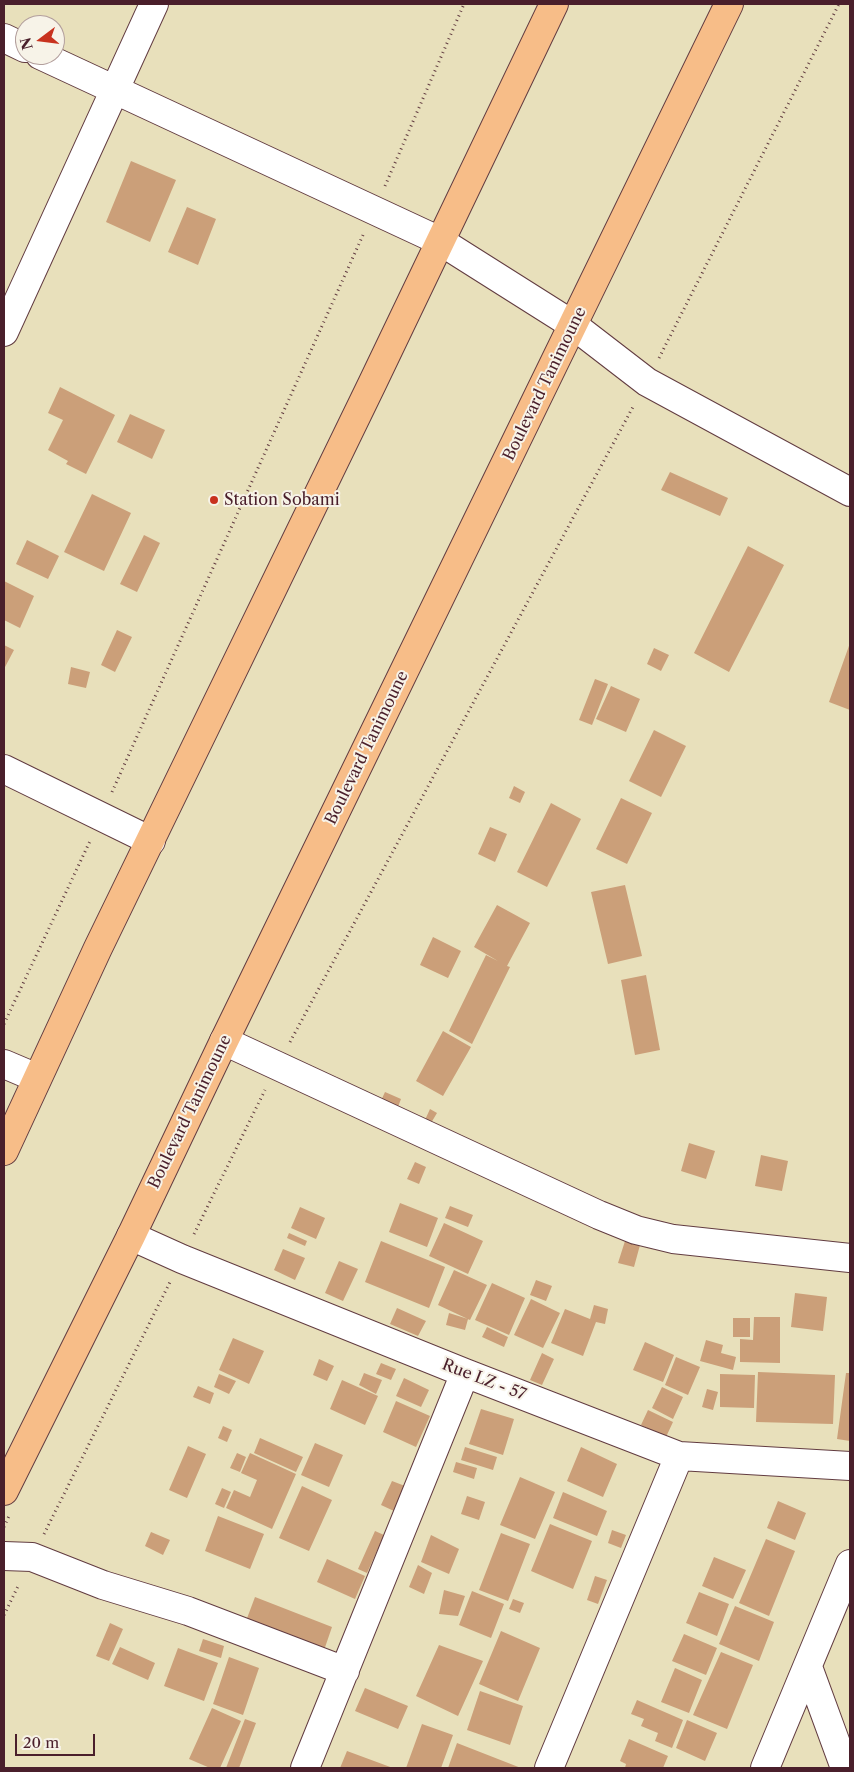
<!DOCTYPE html>
<style>
body{margin:0}
#map{position:relative;width:854px;height:1772px;overflow:hidden;background:#e8e0bb;font-family:"Libre Caslon Text",serif}
canvas{display:block}
.frame{position:absolute;inset:0;border:5px solid #4a1f2b;pointer-events:none}
.north{position:absolute;left:15px;top:15px;width:50px;height:50px;box-sizing:border-box;background:#f7f3e8;border:1px solid #b29e9c;border-radius:50%;rotate:255deg;font-size:14px;font-weight:700;line-height:20px;text-align:center;color:#4a1f2b}
.north::after{content:'';display:block;margin:auto;width:18px;height:22px;background:#c8321e;clip-path:polygon(50% 0,100% 100%,50% 72%,0 100%)}
.scale{position:absolute;left:15px;top:1734px;width:80px;height:22px;box-sizing:border-box;border:2px solid #4a1f2b;border-top:0;padding-left:6px;font-size:15px;line-height:18px;white-space:nowrap;color:#4a1f2b;-webkit-text-stroke:4px #f7f3e8;paint-order:stroke}
</style>
<div id="map">
<canvas width="854" height="1772"></canvas>
<div class="frame"></div>
<div class="north">N</div>
<div class="scale">20 m</div>
</div>
<script>
const context = document.querySelector('canvas').getContext('2d');
context.lineJoin = 'round';
function fillPath(path, color) {
  context.fillStyle = color;
  context.fill(path, 'evenodd');
}
function stroke(path, color, width, dash) {
  context.strokeStyle = color;
  context.lineWidth = width;
  context.lineCap = dash ? 'butt' : 'round';
  context.setLineDash(dash || []);
  context.stroke(path);
}
function write(font, color, halo, rows, align = 'center') {
  context.font = font + ' "Libre Caslon Text",serif';
  context.lineWidth = 4;
  context.setLineDash([]);
  context.textBaseline = 'middle';
  context.strokeStyle = halo;
  context.fillStyle = color;
  for (const [text, x, y, turn = 0] of rows) {
    context.save();
    context.translate(x, y);
    context.rotate((+turn || 0) * Math.PI / 180);
    context.textAlign = isNaN(turn) ? turn : align;
    if (halo) context.strokeText(text, 0, 0);
    context.fillText(text, 0, 0);
    context.restore();
  }
}
const building = new Path2D(`
 M131,161l45,19 -26,62 -44,-20z
 M187,207l29,12 -18,46 -30,-13z
 M60,387l55,28 -29,59 -20,-10 2,-3 -20,-11 15,-30 -15,-7z
 M130,414l35,16 -13,29 -35,-17z
 M670,472l58,26 -8,18 -59,-26z
 M92,494l39,19 -27,58 -40,-19z
 M144,535l16,8 -23,49 -17,-8z
 M27,540l32,16 -11,23 -32,-15z
 M748,546l36,19 -55,107 -35,-19z
 M4,581l30,15 -14,32 -16,-8z
 M117,630l15,7 -17,35 -14,-7z
 M850,643v67l-21,-8z
 M4,645l10,5 -10,19z
 M654,648l15,7 -8,16 -14,-7z
 M71,667l19,5 -4,16 -18,-4z
 M595,679l13,5 -16,41 -13,-5z
 M611,686l29,13 -14,33 -30,-13z
 M654,730l32,16 -25,51 -32,-16z
 M514,786l11,6 -5,11 -11,-5z
 M621,798l31,15 -25,51 -31,-15z
 M551,803l30,16 -34,68 -30,-15z
 M490,827l17,7 -12,28 -17,-8z
 M625,885l17,71 -34,8 -17,-72z
 M497,905l33,18 -23,43 3,1 -38,77 -23,-13 37,-76 12,6 -24,-14z
 M433,937l28,14 -13,27 -28,-13z
 M646,975l14,75 -25,5 -14,-75z
 M443,1031l28,16 -28,49 -27,-15z
 M385,1092l16,7 -5,13 -17,-7z
 M430,1109l7,4 -6,10 -6,-3z
 M689,1143l26,8 -9,28 -25,-8z
 M761,1155l27,6 -6,30 -27,-5z
 M415,1162l11,5 -7,17 -12,-5z
 M400,1203l38,15 -11,29 -38,-15z
 M450,1206l23,9 -5,12 -23,-9z
 M300,1207l25,11 -9,21 -25,-11z
 M444,1223l39,18 -15,33 -39,-18z
 M289,1233l18,8 -2,5 -18,-8z
 M381,1241l64,26 -16,41 -64,-26z
 M625,1241l15,4 -6,22 -16,-4z
 M283,1249l22,9 -10,22 -21,-10z
 M339,1261l19,8 -15,32 -18,-8z
 M454,1270l33,15 -17,35 -32,-15z
 M536,1280l16,6 -6,15 -16,-6z
 M492,1283l33,15 -16,37 -34,-15z
 M795,1293l32,4 -4,34 -32,-4z
 M531,1299l29,14 -17,35 -29,-13z
 M594,1305l14,4 -3,15 -9,-2 -13,34 -32,-13 14,-34 25,10z
 M397,1308l29,13 -8,15 -28,-12z
 M449,1313l19,6 -3,11 -19,-5z
 M754,1317h26v46l-40,-1v-23l13,1z
 M733,1318h17v19h-17z
 M487,1327l21,10 -4,10 -22,-10z
 M233,1338l31,13 -15,33 -30,-14z
 M706,1340l17,5 -2,8 15,4 -3,13 -33,-9z
 M645,1342l29,13 -11,27 -30,-12z
 M542,1353l12,6 -12,26 -12,-5z
 M676,1357l24,10 -12,28 -23,-10z
 M319,1359l15,7 -7,15 -14,-6z
 M381,1363l15,6 -5,11 -15,-6z
 M758,1372l77,3 -2,49 -77,-2z
 M364,1373l18,7 -6,14 -17,-9z
 M846,1373h4v68l-13,-2z
 M219,1374l17,7 -7,13 -15,-7z
 M720,1374l35,1 -1,33 -34,-1z
 M404,1378l25,12 -8,17 -25,-11z
 M342,1380l36,16 -13,29 -35,-16z
 M198,1386l16,7 -4,11 -17,-7z
 M662,1387l21,10 -10,22 -21,-11z
 M707,1389l11,3 -5,18 -11,-3z
 M396,1401l34,15 -14,31 -33,-15z
 M481,1409l33,10 -11,36 -34,-11z
 M648,1410l25,12 -7,15 -25,-12z
 M223,1426l9,4 -5,12 -9,-4z
 M260,1438l43,19 -7,15 -42,-19z
 M315,1443l28,12 -14,32 -28,-12z
 M188,1446l18,8 -19,44 -18,-8z
 M465,1447l32,10 -4,13 -32,-10z
 M581,1447l36,17 -14,33 -36,-16z
 M237,1453l9,4 -6,15 -10,-4z
 M250,1453l46,21 -24,55 -46,-21 8,-18 16,7 7,-17 -16,-7z
 M456,1462l21,6 -3,11 -21,-7z
 M520,1477l35,15 -20,47 -35,-14z
 M392,1481l13,5 -11,25 -13,-6z
 M302,1486l30,14 -23,51 -30,-13z
 M222,1488l9,4 -7,16 -9,-4z
 M563,1492l44,19 -10,25 -44,-18z
 M467,1496l18,6 -6,18 -18,-6z
 M778,1501l28,12 -11,27 -28,-12z
 M218,1516l46,18 -14,35 -45,-18z
 M550,1524l42,17 -19,48 -42,-18z
 M612,1530l14,5 -5,13 -13,-5z
 M375,1531l9,4 -17,38 -9,-4z
 M151,1532l19,8 -7,15 -18,-9z
 M501,1533l29,11 -22,57 -29,-11z
 M431,1535l28,14 -10,25 -28,-12z
 M766,1539l29,12 -26,65 -30,-13z
 M714,1557l32,13 -13,29 -31,-13z
 M327,1559l38,17 -10,23 -38,-17z
 M418,1565l14,8 -8,21 -15,-7z
 M595,1576l12,4 -9,24 -11,-4z
 M444,1590l21,6 -7,20 -19,-2z
 M472,1591l32,13 -13,34 -32,-13z
 M699,1592l30,12 -12,32 -31,-13z
 M255,1597l77,30 -11,32 -78,-30z
 M513,1599l11,4 -4,10 -11,-4z
 M735,1606l39,16 -15,39 -40,-17z
 M110,1623l13,6 -14,32 -13,-5z
 M501,1631l39,17 -22,53 -39,-17z
 M684,1634l33,14 -11,27 -34,-14z
 M203,1639l21,7 -3,12 -22,-7z
 M439,1645l44,16 -25,55 -42,-20z
 M120,1647l35,16 -7,17 -36,-16z
 M178,1648l40,15 -14,38 -40,-15z
 M721,1652l32,13 -26,64 -34,-14z
 M229,1657l30,11 -16,47 -30,-11z
 M675,1668l27,12 -13,33 -28,-11z
 M365,1688l43,18 -10,23 -43,-18z
 M480,1691l43,15 -13,39 -43,-15z
 M637,1700l46,20 -11,28 -17,-7 3,-8 -17,-7 3,-7 -13,-5z
 M212,1708l29,13 -21,47h-10l-21,-9z
 M245,1719l11,4 -17,45h-13z
 M687,1720l30,13 -12,28 -29,-13z
 M422,1724l31,11 -12,33h-35z
 M629,1739l39,17 -5,12h-38l1,-4 -6,-3z
 M457,1743l64,25h-73z
 M347,1751l46,17h-53z`);
const path = new Path2D(`
 M385,186l79,-182
 M659,358l180,-354
 M112,792l251,-557
 M4,1024l86,-183
 M290,1042l344,-637
 M194,1234l71,-144
 M4,1527l5,-11
 M44,1534l126,-252
 M4,1615l15,-31`);
const minor = new Path2D(`
 M4,38l21,10
 M40,55l400,186 133,84 74,57 203,110
 M4,332l150,-328
 M4,769l147,72
 M224,1041l375,174 37,15 37,9 177,19
 M4,1064l33,14
 M131,1236l51,23 283,114 214,83 171,10
 M4,1556l28,1 71,28 85,26 157,60
 M808,1667l37,101
 M305,1768l160,-395
 M549,1768l130,-312
 M765,1768l85,-204`);
const major = new Path2D(`
 M4,1151l94,-203 274,-564 182,-380
 M4,1491l127,-255 93,-195 505,-1037`);
const markers = [
 [214,500,5,"#c8321e"]
];
const streetNames = [
 ["Boulevard Tanimoune",545,384,-64],
 ["Boulevard Tanimoune",367,748,-64],
 ["Boulevard Tanimoune",190,1112,-64],
 ["Rue LZ - 57",484,1380,21]
];
const poiNames = [
 ["Station Sobami",224,500]
];
fillPath(building, '#cb9f79');
stroke(minor, '#623c41', 30);
stroke(major, '#623c41', 30);
stroke(path, '#623c41', 3, [1, 4]);
stroke(minor, '#fff', 28);
stroke(major, '#f7bd88', 28);
for (const [x, y, r, color] of markers) {
  const dot = new Path2D();
  dot.arc(x, y, r, 0, 2 * Math.PI);
  context.fillStyle = color;
  context.fill(dot);
  stroke(dot, '#f7f3e8', 2);
}
write('16px', '#4a1f2b', '#f7f3e8', streetNames);
write('16px', '#4a1f2b', '#f7f3e8', poiNames, 'left');
</script>
